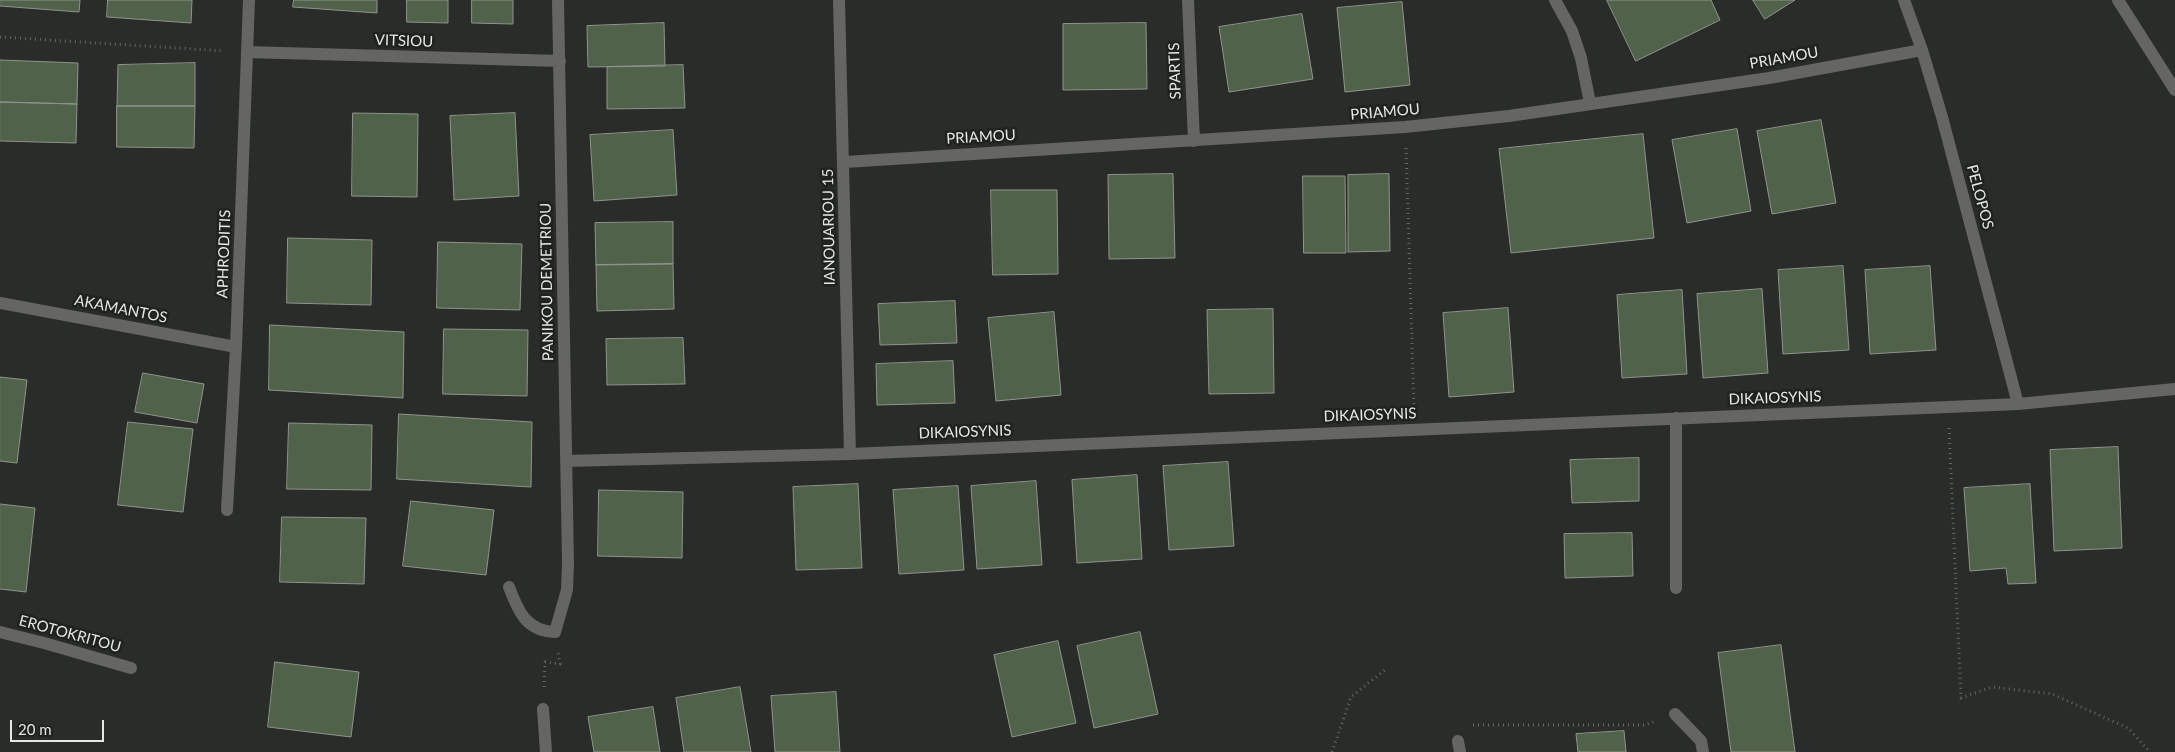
<!DOCTYPE html>
<style>
body{margin:0}
#map{position:relative;width:2175px;height:752px;overflow:hidden;background:#292c28;font-family:Lato,sans-serif}
canvas{display:block}
.scale{position:absolute;left:10px;top:720px;width:94px;height:22px;box-sizing:border-box;border:2px solid #e5e7e4;border-top:0;padding-left:6px;font-size:15px;line-height:18px;white-space:nowrap;color:#e5e7e4;-webkit-text-stroke:4px #1f221e;paint-order:stroke}
</style>
<div id="map">
<canvas width="2175" height="752"></canvas>
<div class="scale">20 m</div>
</div>
<script>
const context = document.querySelector('canvas').getContext('2d');
context.lineJoin = 'round';
function fillPath(path, color) {
  context.fillStyle = color;
  context.fill(path, 'evenodd');
}
function stroke(path, color, width, dash) {
  context.strokeStyle = color;
  context.lineWidth = width;
  context.lineCap = dash ? 'butt' : 'round';
  context.setLineDash(dash || []);
  context.stroke(path);
}
function write(font, color, halo, rows, align = 'center') {
  context.font = font + ' Lato,sans-serif';
  context.lineWidth = 5;
  context.setLineDash([]);
  context.textBaseline = 'middle';
  context.strokeStyle = halo;
  context.fillStyle = color;
  for (const [text, x, y, turn = 0] of rows) {
    context.save();
    context.translate(x, y);
    context.rotate((+turn || 0) * Math.PI / 180);
    context.textAlign = isNaN(turn) ? turn : align;
    if (halo) context.strokeText(text, 0, 0);
    context.fillText(text, 0, 0);
    context.restore();
  }
}
const building = new Path2D(`
 M0,0h80l-1,12 -79,-6z
 M108,0h84l-1,23 -84,-6z
 M294,0h83v13l-84,-6z
 M407,0h41v23l-41,-1z
 M472,0h41v24l-41,-1z
 M1607,0h104l9,20 -84,41z
 M1753,0h42l-30,19z
 M1402,2l8,83 -65,7 -8,-84z
 M1302,14l11,65 -84,13 -10,-65z
 M664,23l1,43 -77,1 -1,-41z
 M1146,23l1,66 -84,1v-66z
 M0,60l78,3 -1,41 -77,-2z
 M195,63v43h-78l1,-41z
 M683,65l2,43 -78,1v-42z
 M0,102l77,2 -1,39 -76,-2z
 M117,106h78l-1,42 -77,-1z
 M353,113l65,1 -1,83 -65,-1z
 M515,113l4,83 -65,4 -4,-84z
 M1821,120l15,83 -64,11 -15,-83z
 M1737,129l14,82 -64,12 -15,-83z
 M673,130l4,65 -83,6 -4,-66z
 M1643,134l11,104 -143,15 -12,-104z
 M1173,174l2,84 -66,1 -1,-84z
 M1389,174l1,77 -42,1v-77z
 M1303,176h42l1,77h-42z
 M991,190h66l1,84 -65,1z
 M673,222v42l-77,1 -1,-42z
 M288,238l84,2 -1,65 -84,-2z
 M438,242l84,2 -2,66 -83,-2z
 M673,264l1,45 -77,2 -1,-46z
 M1843,266l6,84 -66,4 -5,-84z
 M1930,266l6,84 -66,4 -5,-84z
 M1762,289l6,84 -65,5 -6,-84z
 M1682,290l5,84 -65,4 -5,-83z
 M955,301l2,42 -77,2 -2,-41z
 M1508,308l6,84 -65,5 -6,-84z
 M1273,309l1,84 -65,1 -2,-84z
 M1054,312l7,83 -65,6 -8,-83z
 M270,325l134,7 -1,66 -134,-8z
 M444,329l84,1 -1,66 -84,-2z
 M683,338l2,46 -78,1 -1,-46z
 M953,361l2,42 -78,2 -1,-41z
 M143,373l61,11 -7,39 -62,-11z
 M0,377l27,3 -10,83 -17,-2z
 M399,414l133,8 -1,65 -134,-8z
 M128,422l65,7 -10,83 -65,-7z
 M289,423l83,2 -1,65 -84,-1z
 M2118,447l4,101 -68,3 -4,-101z
 M1639,458v43l-67,2 -2,-43z
 M1228,462l6,84 -65,4 -6,-84z
 M1137,475l5,84 -65,4 -5,-83z
 M1036,481l6,84 -65,4 -6,-83z
 M858,484l4,84 -66,2 -3,-83z
 M2030,484l6,99 -28,1 -2,-16 -36,3 -6,-83z
 M958,486l6,84 -65,4 -6,-84z
 M599,490l84,2 -1,66 -84,-2z
 M411,501l83,9 -8,65 -83,-9z
 M0,504l35,4 -9,84 -26,-3z
 M282,517l84,1 -2,66 -84,-2z
 M1632,533l1,43 -68,2 -1,-44z
 M1140,632l18,82 -64,14 -17,-82z
 M1058,641l18,82 -64,14 -18,-82z
 M1781,645l14,107h-64l-13,-99z
 M275,662l84,10 -8,65 -83,-10z
 M740,687l11,65h-67l-8,-54z
 M836,692l4,60h-65l-4,-56z
 M653,707l7,45h-66l-6,-35z
 M1624,731l2,21h-48l-2,-18z`);
const path = new Path2D(`
 M0,37l224,14
 M1406,148l8,261
 M1949,428l12,270 31,-11 60,7 76,34 22,24
 M544,687l1,-25 15,2 -2,-12
 M1473,725h173l10,-4
 M1332,752l19,-55 34,-27`);
const service = new Path2D(`
 M509,587c9,24 17,44 46,45l12,-42 1,-27`);
const minor = new Path2D(`
 M558,0l10,563
 M839,0l11,454
 M1188,0l6,141
 M1555,0l17,31 9,27 9,45
 M1904,0l18,50 20,67 76,287
 M247,52l313,9
 M845,162l560,-35 104,-11 260,-38 153,-28
 M0,303l236,44
 M1676,418v170
 M566,461l284,-7 1168,-50 157,-15
 M227,510l9,-163 13,-347
 M0,632l44,11 87,25
 M543,709l3,43
 M1675,714l26,27 2,11
 M1458,741l2,11`);
const tertiary = new Path2D(`
 M2118,0l57,90`);
const streetNames = [
 ["VITSIOU",404,41,2],
 ["PRIAMOU",1784,58,-10],
 ["SPARTIS",1175,71,-92],
 ["PRIAMOU",1385,112,-5],
 ["PRIAMOU",981,137,-3],
 ["PELOPOS",1980,197,75],
 ["IANOUARIOU 15",829,227,-91],
 ["APHRODITIS",224,254,-88],
 ["PANIKOU DEMETRIOU",547,282,-91],
 ["AKAMANTOS",121,309,11],
 ["DIKAIOSYNIS",1775,398,-2],
 ["DIKAIOSYNIS",1370,415,-2],
 ["DIKAIOSYNIS",965,432,-2],
 ["EROTOKRITOU",70,634,15]
];
fillPath(building, '#51624a');
stroke(building, '#90938e', 1);
stroke(path, '#656864', 3, [1, 4]);
stroke(service, '#656664', 12);
stroke(minor, '#656664', 12);
stroke(tertiary, '#656664', 12);
write('15px', '#e5e7e4', '#1f221e', streetNames);
</script>
